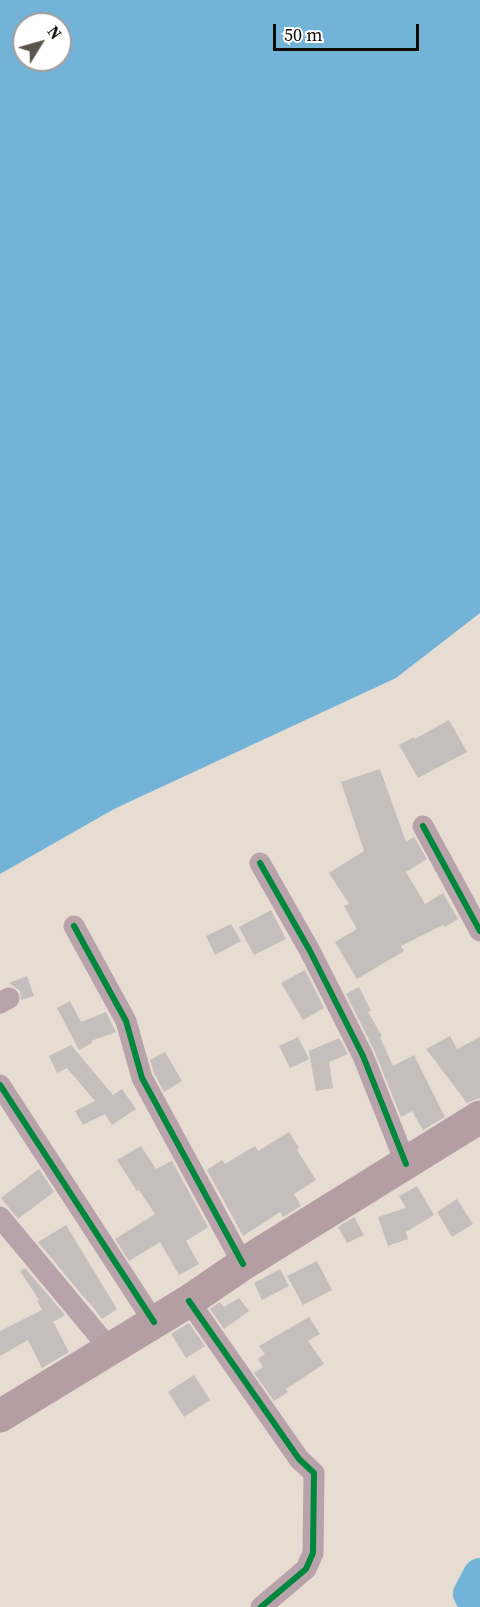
<!DOCTYPE html>
<style>
body{margin:0}
#map{position:relative;width:480px;height:1607px;overflow:hidden;background:#e7dcd1;font-family:"Source Serif 4",serif}
canvas{display:block}
.north{position:absolute;left:12px;top:12px;width:60px;height:60px;box-sizing:border-box;background:#fff;border:2px solid #9f9d9b;border-radius:50%;rotate:53deg;font-size:16px;font-weight:700;line-height:24px;text-align:center;color:#100a05}
.north::after{content:'';display:block;margin:auto;width:21px;height:27px;background:#5b544c;clip-path:polygon(50% 0,100% 100%,50% 72%,0 100%)}
.scale{position:absolute;left:273px;top:24px;width:146px;height:27px;box-sizing:border-box;border:3px solid #100a05;border-top:0;padding-left:8px;font-size:18px;line-height:21px;white-space:nowrap;color:#100a05;-webkit-text-stroke:4px #fff;paint-order:stroke}
</style>
<div id="map">
<canvas width="480" height="1607"></canvas>
<div class="north">N</div>
<div class="scale">50 m</div>
</div>
<script>
const context = document.querySelector('canvas').getContext('2d');
context.lineJoin = 'round';
function fillPath(path, color) {
  context.fillStyle = color;
  context.fill(path, 'evenodd');
}
function stroke(path, color, width, dash) {
  context.strokeStyle = color;
  context.lineWidth = width;
  context.lineCap = dash ? 'butt' : 'round';
  context.setLineDash(dash || []);
  context.stroke(path);
}
const water = new Path2D(`
 M0,0h480v613l-84,65 -282,131 -114,65zM24,24h36v36h-36z`);
const river = new Path2D(`
 M478,1607l-8,-13 10,-19`);
const building = new Path2D(`
 M449,720l18,32 -49,26 -19,-33 15,-8 1,2z
 M380,769l26,73 8,-5 13,22 -21,13 19,32 18,-11 15,26 -13,8 -2,-2 -42,21 3,5 -47,28 -22,-37 22,-13 -13,-23 5,-2 -20,-31 35,-22 -23,-69z
 M271,910l15,29 -32,16 -15,-28z
 M231,924l10,17 -26,14 -9,-19z
 M305,970l19,38 -21,12 -22,-37z
 M27,976l7,20 -13,4 -1,-9 -11,-8z
 M359,987l12,24 -3,1 14,24 -2,1 13,29 21,-11 31,62 -22,13 -11,-19 -11,6 -27,-67 -28,-56z
 M70,1001l11,21 25,-10 10,20 -25,9 1,2 -13,7 -22,-42z
 M450,1036l7,13 23,-12v61l-13,5 -41,-54z
 M298,1037l11,22 -19,9 -11,-22z
 M339,1038l9,16 -19,8 4,26 -17,3 -7,-40z
 M71,1045l42,50 9,-6 14,20 -24,16 -7,-11 -22,11 -8,-14 20,-10 -28,-33 -10,5 -8,-17z
 M165,1052l17,29 -18,11 -10,-19 -4,-13z
 M289,1132l10,16 -2,2 19,30 -22,14 7,12 -18,11 -3,-5 -37,24 -36,-66 15,-10 3,4 30,-18 3,5z
 M141,1146l15,23 16,-8 36,66 -22,14 13,23 -20,11 -19,-33 -31,19 -14,-22 40,-25 -16,-24 -2,1 -20,-31z
 M39,1169l15,23 -36,27 -17,-21z
 M417,1186l17,29 -28,17 2,7 -20,7 -10,-29 28,-9 -7,-12z
 M457,1199l16,25 -21,13 -15,-25z
 M354,1217l10,18 -17,8 -9,-16z
 M66,1225l51,84 -15,10 -13,-17h-1l-50,-60z
 M317,1261l15,29 -29,15 -16,-29z
 M25,1268l40,47 -12,7 16,30 -27,16 -14,-28 -28,16v-25l42,-21 -5,-9 2,-1 -19,-29z
 M280,1269l9,17 -27,14 -8,-17z
 M239,1298l10,13 -25,18 -14,-20 10,-7 4,5z
 M309,1317l11,17 -12,7 16,23 -38,25 2,3 -14,9 -20,-28 9,-6 -5,-8 7,-5 -6,-8z
 M189,1323l16,23 -19,12 -15,-24z
 M194,1375l16,25 -26,17 -16,-25z`);
const minor = new Path2D(`
 M423,826l57,105
 M260,863l50,88 53,105 43,108
 M74,926l52,95 16,57 101,186
 M0,1003l9,-5
 M0,1085l154,237
 M0,1217l109,131
 M189,1301l110,158 15,14 -1,80 -7,16 -45,38`);
const trunk = new Path2D(`
 M0,1416l189,-115 54,-37 237,-147`);
const cycleway = new Path2D(`
 M423,826l57,105
 M260,863l50,88 53,105 43,108
 M74,926l52,95 16,57 101,186
 M0,1085l154,237
 M189,1301l110,158 15,14 -1,80 -7,16 -45,38`);
fillPath(water, '#74b3d8');
stroke(river, '#74b3d8', 34);
fillPath(building, '#c4bebd');
stroke(minor, '#b7a3a9', 21);
stroke(trunk, '#b49ea4', 33);
stroke(cycleway, '#00873e', 6);
</script>
